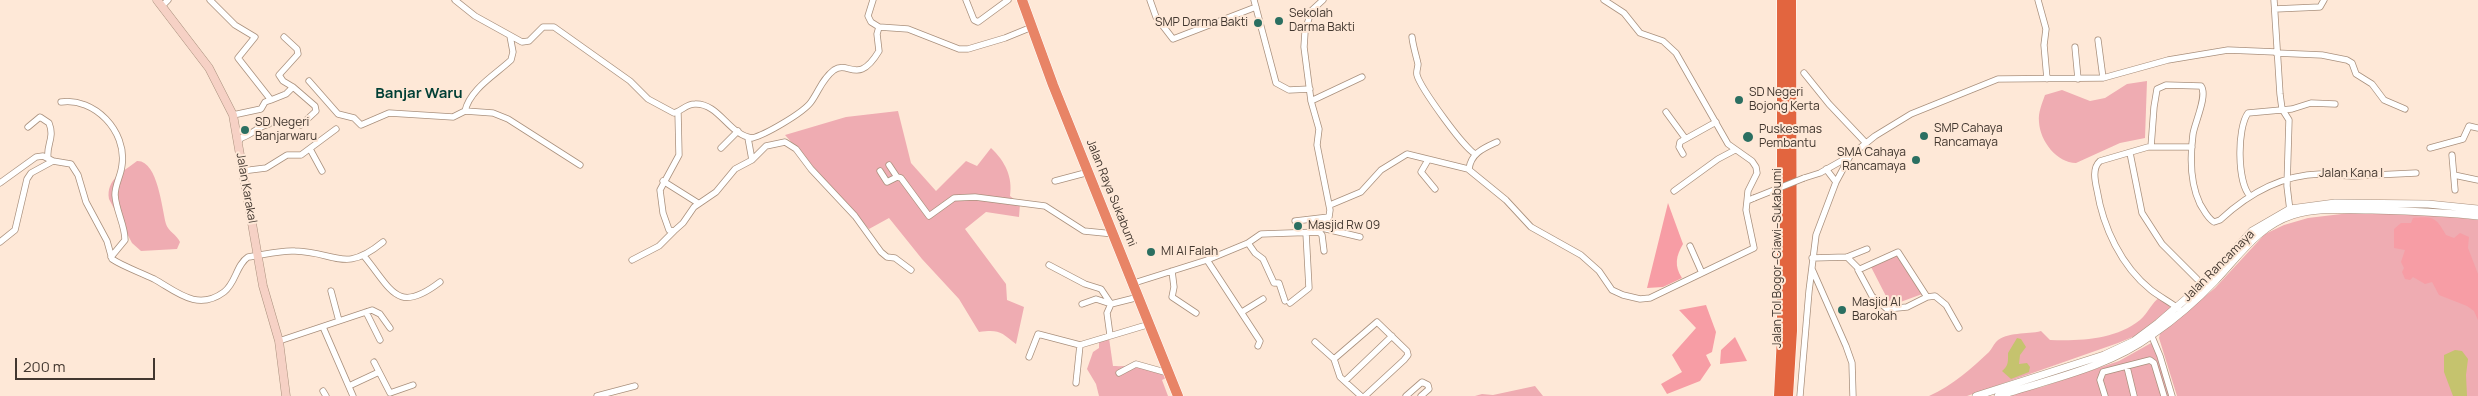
<!DOCTYPE html>
<meta charset="utf-8">
<style>
body{margin:0}
#map{position:relative;width:2478px;height:396px;overflow:hidden;background:#fee8d7;font-family:Manrope,sans-serif}
canvas{display:block}
.scale{position:absolute;left:15px;top:358px;width:140px;height:22px;box-sizing:border-box;border:2px solid #42372f;border-top:0;padding-left:6px;font-size:15px;line-height:18px;white-space:nowrap;color:#42372f;-webkit-text-stroke:4px #fee8d7;paint-order:stroke}
</style>
<div id="map">
<canvas width="2478" height="396"></canvas>
<div class="scale">200 m</div>
</div>
<script>
const context = document.querySelector('canvas').getContext('2d');
context.lineJoin = 'round';
function fillPath(path, color) {
  context.fillStyle = color;
  context.fill(path, 'evenodd');
}
function stroke(path, color, width, dash) {
  context.strokeStyle = color;
  context.lineWidth = width;
  context.lineCap = dash ? 'butt' : 'round';
  context.setLineDash(dash || []);
  context.stroke(path);
}
function write(font, color, halo, rows, align = 'center') {
  context.font = font + ' Manrope,sans-serif';
  context.lineWidth = 4;
  context.setLineDash([]);
  context.textBaseline = 'middle';
  context.strokeStyle = halo;
  context.fillStyle = color;
  for (const [text, x, y, turn = 0] of rows) {
    context.save();
    context.translate(x, y);
    context.rotate((+turn || 0) * Math.PI / 180);
    context.textAlign = isNaN(turn) ? turn : align;
    if (halo) context.strokeText(text, 0, 0);
    context.fillText(text, 0, 0);
    context.restore();
  }
}
const green = new Path2D(`
 M2147,81l-2,57 -25,5 -44,20c-19,0 -36,-22 -37,-41 -1,-10 3,-18 6,-27l17,-5 28,11 15,-3 22,-14z
 M898,111l13,52 25,28 30,-30 11,5 14,-18c14,13 22,29 19,48l10,8 -1,13 -33,-5 -21,17 41,55 1,16 17,7 -8,37c-15,-12 -17,-15 -37,-12l-20,-33 -37,-40 -33,-41 -20,11 -84,-94 61,-18z
 M137,161c21,-1 25,49 29,63 2,7 11,11 14,18l-3,7 -36,2 -9,-8 -23,-44c-3,-20 14,-27 28,-38z
 M2350,213l79,1 49,6v176h-301l-18,-58 1,-4 55,-46 50,-54 19,-9 24,-7z
 M1896,253l29,40 -30,11 -7,-4 -18,-35z
 M2160,297l11,11 -36,28 -17,7 -151,53h-38c24,-11 42,-27 60,-44 3,-3 4,-7 7,-10 11,-11 31,-7 45,-11l9,9c30,1 65,0 90,-20 8,-7 12,-18 20,-23z
 M1109,338l4,28c17,1 41,-4 53,12l-4,2 6,16h-69l-3,-12 -9,-15 6,-17 6,-4v-7z
 M2153,342l18,54h-166l37,-9 77,-26z
 M1535,386l8,10h-68l7,-2 11,1z`);
const forest = new Path2D(`
 M1668,203l15,41c-7,12 -9,22 -1,34l-19,9 -16,1z
 M2413,218c21,-2 23,0 33,17l8,3 6,-5 9,4 -1,11 10,26v46l-4,-9 -7,-5 -28,-11 -7,-13 -7,2 -12,-7 -3,3 -5,-1 -3,-7 2,-4 -3,-6 4,-12 -11,-2v-19l7,-6h10z
 M1706,305l10,27 -4,20 -6,3 5,10 -11,16 -33,13 -6,-10 21,-12 -10,-17 24,-27 -17,-18z
 M1735,337l12,24 -27,3 1,-14z`);
const water = new Path2D(`
 M2017,338l4,1 5,8 -6,8 -1,9 8,-1 3,4 -1,5 -18,7 -9,-8c7,-5 6,-11 6,-18z
 M2455,350l7,1 6,8 -2,16 1,21h-14l-9,-24v-17z`);
const minor = new Path2D(`
 M210,0l25,25 20,12 -17,21 33,42 15,-6 7,-7 22,19 1,5 -15,14
 M455,0l20,16 47,26 7,-1 14,-14h11l76,54 18,18 26,14c8,-2 12,-9 21,-9 24,-1 34,31 57,34 13,-3 51,-25 59,-36 8,-11 11,-23 23,-32 15,-10 24,16 45,-19l-2,-17 2,-7
 M873,0l-5,16 3,6 8,5 29,2 51,20h9l37,-11 27,-11
 M966,0l8,20 4,2 30,-22
 M1150,0l6,17 17,22 83,-32
 M1254,0l22,83 13,7 21,-1
 M1604,0l20,13 16,20 23,8 13,12 52,91 24,17 4,6 1,6 -9,18 -1,10
 M2038,0l8,29 -2,16 3,34
 M2274,0l6,94 2,15 7,11 -2,66 3,25
 M162,6l6,-6
 M2275,9l45,-2 4,-7
 M284,37l13,12 1,5 -19,21 4,6 10,6
 M1412,37c1,9 4,18 6,27 0,4 -2,7 -1,11 3,12 50,78 59,79
 M2098,40l5,38
 M2075,47l3,32
 M2276,53l46,2 25,5 5,3 4,11 16,10 12,16 21,9
 M1804,73l25,31 36,38
 M309,81l29,33 16,4 7,7 28,-12 64,4 12,-6 28,2 15,6 72,46
 M1311,101l51,-24
 M61,102c33,-5 66,29 61,63 -1,11 -7,19 -7,30 1,16 10,30 10,45l-14,17
 M465,111c5,-22 30,-36 46,-51l2,-8 -3,-16
 M678,112l1,43 -19,35 3,23 6,17 5,1 9,-8 11,-16 22,-15 19,-23 17,-9 14,-14 19,-4 11,7 15,20 44,47 26,36 6,5 8,1 16,12
 M1666,112l19,26
 M233,115l28,-6 4,-7 6,-2
 M28,127l12,-10 9,6c6,15 -3,22 -1,35
 M748,138l4,22
 M238,143l3,-5c13,-4 15,-11 28,-14
 M2151,147l3,-40 3,-18 9,-4 35,1c7,9 -6,36 -8,48 -3,23 -3,49 7,70 4,6 7,14 14,18l6,-2c28,-26 61,-45 100,-46 11,0 23,2 34,2 21,-1 42,-2 62,-3
 M721,148l17,-17
 M2430,148l33,-9 6,-13 9,2
 M310,149l12,22
 M2130,153l12,60 20,31 35,35
 M1683,154l-4,-7 1,-5 36,-20
 M2452,155l3,35
 M1428,160l-7,12 14,17
 M889,165l8,12
 M1469,169c2,-16 15,-21 28,-27
 M1826,169l10,13
 M242,171l24,-3 21,-13h14l35,-26
 M880,171l7,11 10,-5 4,1 28,38 25,-18 21,-1 70,9 39,25 30,3
 M2454,175l24,5
 M1804,178l16,-5 30,-17 25,-20 36,-22 87,-35 105,-1 65,-18 60,-10 48,2
 M663,181l35,22
 M1055,181l34,-9
 M0,183l36,-26 7,-1 10,5
 M1674,191l44,-32 17,-9
 M2250,196c-13,-14 -13,-68 -2,-83l44,-4 19,-6 24,1
 M1330,205l31,-13 20,-22 26,-16 61,15 38,31 25,27 50,28 18,16 13,19 11,5 17,4 10,-1 104,-50 -8,-38 1,-9 7,-3
 M1295,221l34,-4
 M1322,228l38,9
 M1319,232l3,3 2,16
 M0,242l15,-12 12,-51 4,-6 22,-12 18,3 7,11 8,27 21,39 5,18c12,8 28,13 42,20 22,12 43,33 70,13 12,-9 12,-27 24,-35 15,-2 32,-7 47,-6 41,1 49,23 88,-9
 M1248,243l7,10 8,6 11,24h5l6,18
 M1690,246l12,27
 M364,256c28,34 33,59 76,26
 M1847,257l12,12
 M1812,258l35,-1 20,-8
 M632,260l27,-14 15,-15
 M1207,260l51,78 2,3 -2,5
 M1049,265l36,19 16,5 10,15 -4,9 3,22
 M1812,269l34,77 6,17 1,33
 M1172,271l2,16 -2,10 24,16
 M1134,283l73,-23 41,-17 13,-9 58,-2 10,-15 1,-7 -13,-65 2,-16 -8,-28 -7,-54 1,-15 6,-21 12,-11
 M331,291l8,30
 M1927,297l-29,-45 -40,18 14,26 15,13 20,-2 20,-10 8,-1 11,9 13,23
 M1290,303l19,-15 -3,-55
 M1082,304l14,-5 15,5 28,-7
 M2179,309c-9,-7 -19,-12 -28,-19 -30,-24 -48,-63 -54,-100 -2,-9 -5,-22 3,-29l48,-14h44
 M366,312l14,28
 M1242,312l21,-13
 M323,327l30,69
 M2150,332l10,24 12,40
 M279,341l93,-31 8,4 10,14
 M1315,342l19,17 6,18 21,19
 M1029,357l9,-23 42,11 70,-21
 M1334,359l43,-37 30,29 1,4 -4,5 -39,36
 M374,362l16,31 23,-8
 M2127,367l7,29
 M1119,373l17,-9 32,9
 M1345,381l47,-45
 M1076,383l4,-38
 M349,386l30,-14
 M323,391l3,5
 M597,396l38,-10
 M1406,396l16,-14 6,3 1,4 -8,7
 M1800,396l9,-105 7,-56 20,-53 14,-26
 M2105,396l-5,-16 3,-8 47,-12 4,3 10,33`);
const tertiary = new Path2D(`
 M1976,396l128,-41 30,-14 24,-18 44,-38 50,-54 38,-22 45,-6 93,1 50,5
 M1998,396c52,-17 109,-28 154,-61 23,-16 45,-35 63,-54 24,-25 43,-55 78,-66 24,-8 53,-5 79,-5 36,1 71,2 106,6`);
const secondary = new Path2D(`
 M157,0l52,68 24,47 30,171 16,55 7,55`);
const trunk = new Path2D(`
 M1022,0l31,85 125,311`);
const motorway = new Path2D(`
 M1779,396l3,-59v-337
 M1788,396l4,-65 -1,-331`);
const minorBridge = new Path2D(`
 M1754,198l50,-20`);
const markers = [
 [1279,21,5,"#2b6f61"],
 [1258,23,5,"#2b6f61"],
 [1739,100,5,"#2b6f61"],
 [245,130,5,"#2b6f61"],
 [1924,136,5,"#2b6f61"],
 [1748,137,6,"#2b6f61"],
 [1916,160,5,"#2b6f61"],
 [1298,226,5,"#2b6f61"],
 [1151,252,5,"#2b6f61"],
 [1842,310,5,"#2b6f61"]
];
const poiNames = [
 ["Sekolah",1289,14],
 ["Darma Bakti",1289,28],
 ["SMP Darma Bakti",1248,23,"right"],
 ["SD Negeri",1749,93],
 ["Bojong Kerta",1749,107],
 ["SD Negeri",255,123],
 ["Banjarwaru",255,137],
 ["SMP Cahaya",1934,129],
 ["Rancamaya",1934,143],
 ["Puskesmas",1759,130],
 ["Pembantu",1759,144],
 ["SMA Cahaya",1906,153,"right"],
 ["Rancamaya",1906,167,"right"],
 ["Masjid Rw 09",1308,226],
 ["MI Al Falah",1161,252],
 ["Masjid Al",1852,303],
 ["Barokah",1852,317]
];
const streetNames = [
 ["Jalan Kana I",2351,174],
 ["Jalan Karakal",246,188,80],
 ["Jalan Raya Sukabumi",1111,193,68],
 ["Jalan Tol Bogor–Ciawi–Sukabumi",1778,258,-90],
 ["Jalan Rancamaya",2219,266,-45]
];
const quarterNames = [
 ["Banjar Waru",419,94]
];
fillPath(green, '#efacb2');
fillPath(forest, '#f79da5');
fillPath(water, '#c5c36e');
stroke(minor, '#a9907d', 7);
stroke(tertiary, '#a9907d', 8);
stroke(secondary, '#a9907d', 9);
stroke(trunk, '#fff', 11);
stroke(motorway, '#fff', 11);
stroke(minor, '#fff', 5.5);
stroke(tertiary, '#fff', 7);
stroke(secondary, '#f6d1c5', 8);
stroke(trunk, '#e88466', 10);
stroke(motorway, '#e2653f', 10);
stroke(minorBridge, '#a9907d', 7, []);
stroke(minorBridge, '#fff', 5.5);
for (const [x, y, r, color] of markers) {
  const dot = new Path2D();
  dot.arc(x, y, r, 0, 2 * Math.PI);
  context.fillStyle = color;
  context.fill(dot);
  stroke(dot, '#fee8d7', 2);
}
write('12px', '#42372f', '#fee8d7', poiNames, 'left');
write('12px', '#42372f', '#fee8d7', streetNames);
write('bold 15px', '#023f35', '#fee8d7', quarterNames);
</script>
